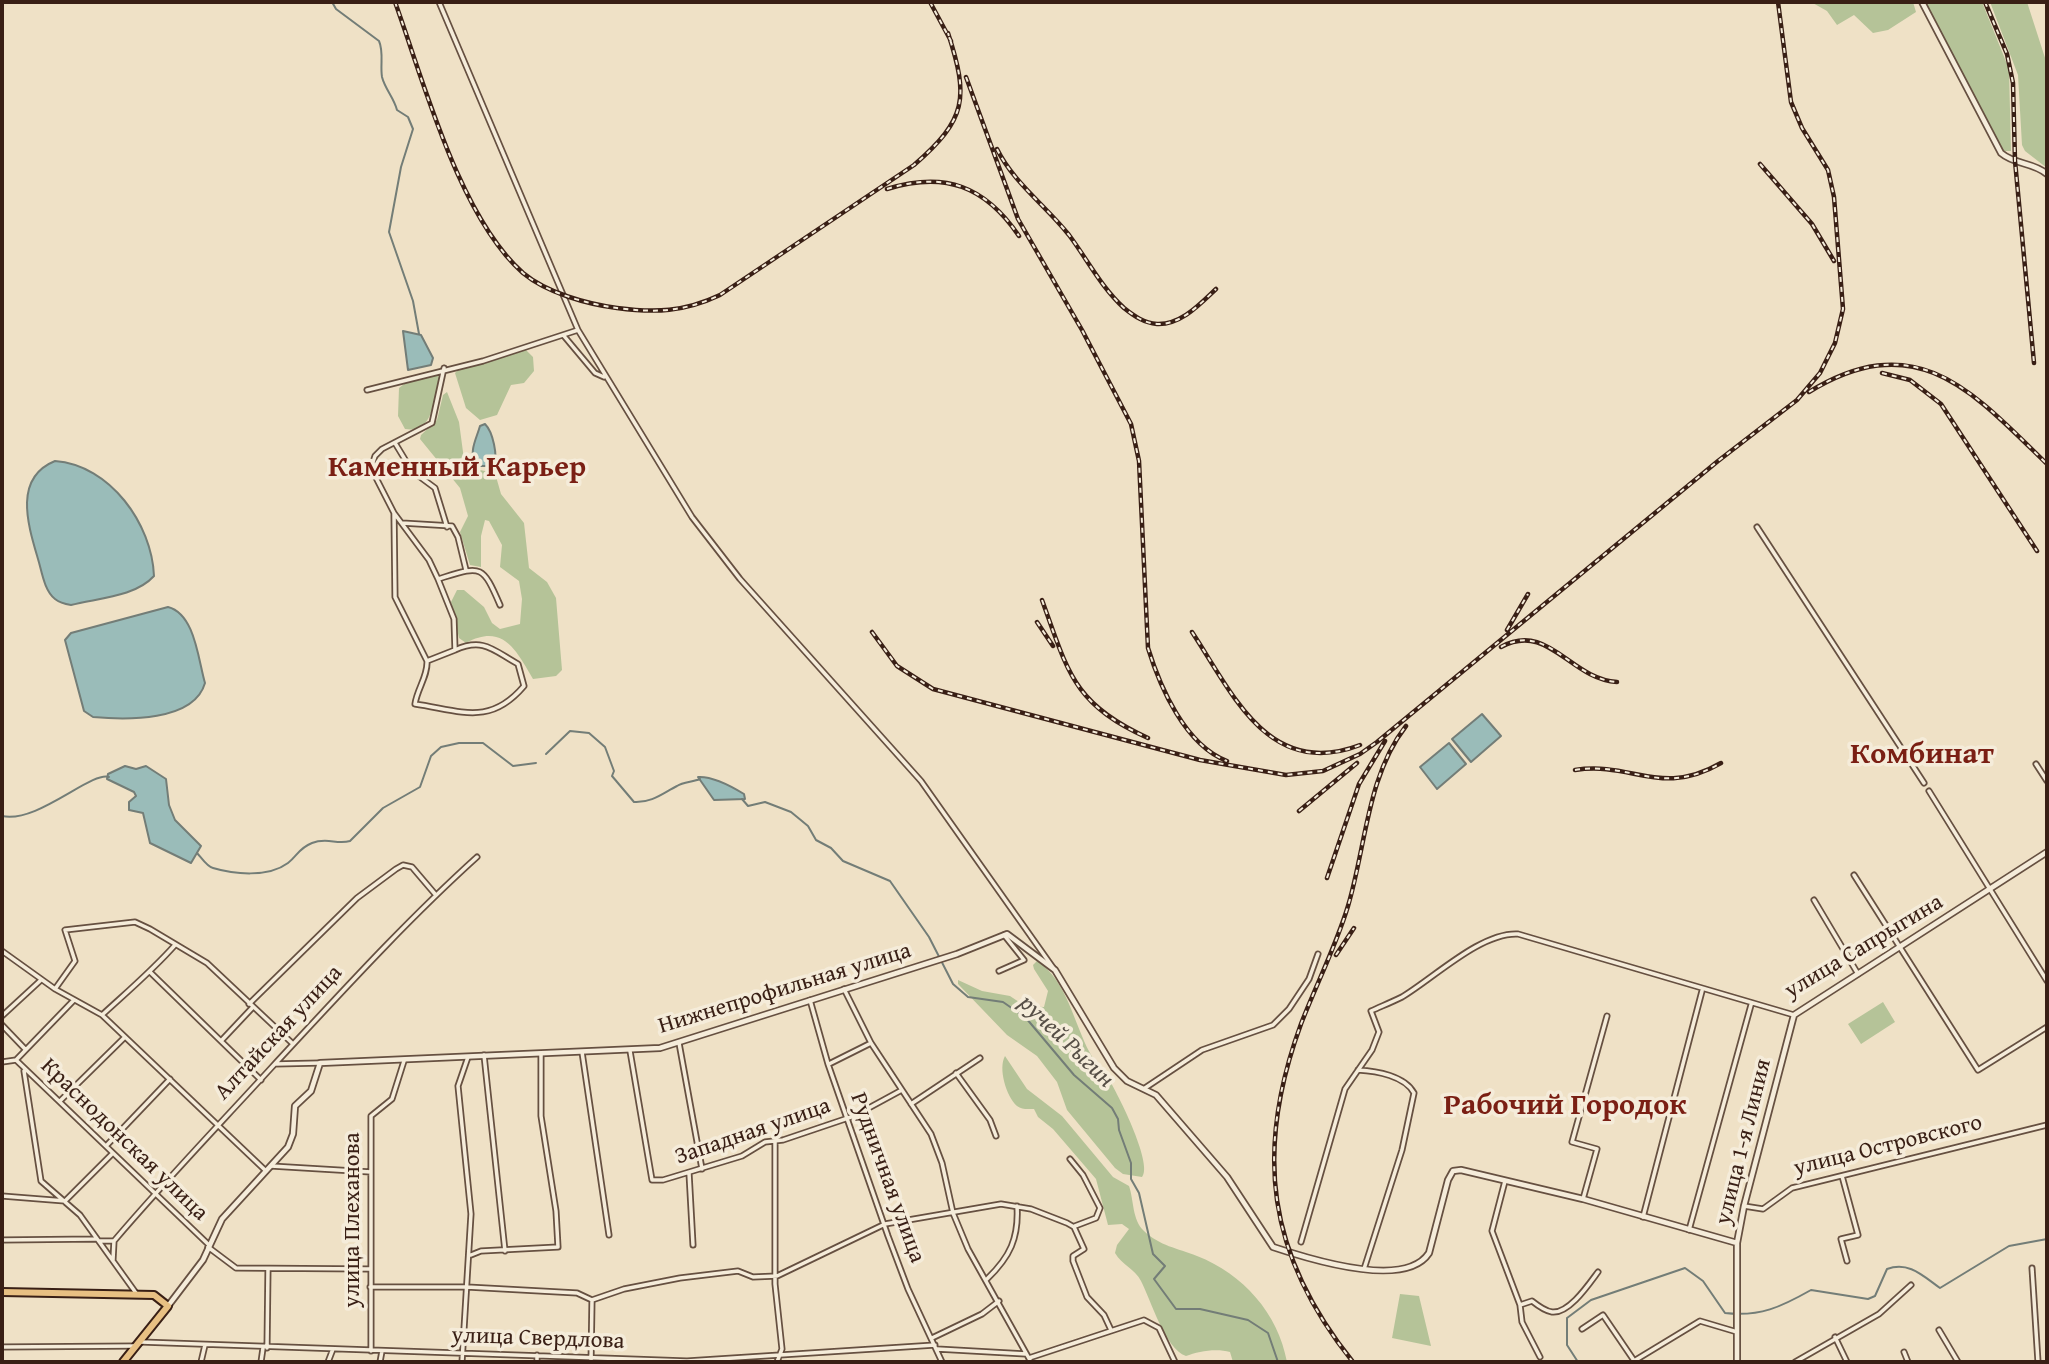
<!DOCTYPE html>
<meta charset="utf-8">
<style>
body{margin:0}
#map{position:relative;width:2049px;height:1364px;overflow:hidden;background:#efe1c6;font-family:"Gentium Book Plus",serif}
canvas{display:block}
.frame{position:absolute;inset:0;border:4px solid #391f15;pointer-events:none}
</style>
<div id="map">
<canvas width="2049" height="1364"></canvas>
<div class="frame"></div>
</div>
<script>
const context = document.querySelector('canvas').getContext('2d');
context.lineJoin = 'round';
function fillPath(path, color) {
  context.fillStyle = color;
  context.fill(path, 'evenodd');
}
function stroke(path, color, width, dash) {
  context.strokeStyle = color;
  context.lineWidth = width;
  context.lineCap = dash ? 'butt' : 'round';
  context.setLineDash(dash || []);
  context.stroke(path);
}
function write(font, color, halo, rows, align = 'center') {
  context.font = font + ' "Gentium Book Plus",serif';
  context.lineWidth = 7;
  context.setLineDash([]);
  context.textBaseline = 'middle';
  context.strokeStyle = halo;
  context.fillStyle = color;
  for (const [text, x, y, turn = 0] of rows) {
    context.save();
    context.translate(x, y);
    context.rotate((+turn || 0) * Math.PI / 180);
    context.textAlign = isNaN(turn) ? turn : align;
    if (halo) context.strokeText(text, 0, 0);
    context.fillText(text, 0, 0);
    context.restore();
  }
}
const green = new Path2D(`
 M1811,2h102l3,10 -28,18 -15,3 -19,-18 -17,10 -10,-14z
 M1925,2h57l27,67 2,82h-7l-4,-5z
 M1990,2h37l20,62v104l-22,-17 -3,-6 -4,-70z
 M526,350l7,7 1,14 -10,12 -13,2 -14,30 -17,5 -14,-12 -11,-35 5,-5z
 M437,373l2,5c-6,20 -4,56 -34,51l-7,-13 1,-28 9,-7z
 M447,392l12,30 6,45 30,6 6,21 23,29 5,45 18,14 9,16 6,72 -6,6 -23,3c-17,-29 -30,-56 -67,-36l-7,-5 -8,-36 6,-12h7l20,17 8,16 8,6 20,-5 2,-25 -3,-18 -19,-14 2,-22 -13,-24 -4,-1 -4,16v31l-11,-2 -10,-33 8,-16 -8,-28 -40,-49 1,-4 16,-15 6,-25z
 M1037,961c30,19 37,63 53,92 4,8 11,14 16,22 10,14 48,90 36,102l-19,-3 -8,-6 -48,-58 -10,-28 -20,-26 -30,-21 -49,-51v-4l24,11 28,5 15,10 19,1 4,-16 -14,-22 -1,-4z
 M1883,1002l12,20 -34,22 -13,-20z
 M1005,1056l22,33 35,27 51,61 16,9c5,14 3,34 15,45 16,15 33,17 53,25 46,18 81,57 90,106h-54l-3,-10c-13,-4 -32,-1 -44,4 -21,-7 -35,-56 -45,-75 -6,-12 -19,-16 -26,-28l2,-8 12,-16 -7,-5 -14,1 -12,-46 -43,-50 -15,-12 -4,-8c-6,0 -12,1 -17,-3 -11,-10 -19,-38 -12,-50z
 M1400,1294l19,2 12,50 -39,-8z`);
const water = new Path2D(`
 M403,331l18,4 12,23 -2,7 -23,5z
 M485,424c8,8 13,32 9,42h-19c-6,-16 1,-26 5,-40z
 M55,461c55,4 97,63 99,115 -19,21 -56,22 -83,29 -6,-1 -11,-2 -16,-6 -11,-9 -13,-27 -17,-40 -10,-34 -25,-81 17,-98z
 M168,607c27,7 30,52 37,76 -11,39 -80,37 -112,34l-9,-6 -19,-71 6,-7z
 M1482,714l19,22 -30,26 -19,-23z
 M1449,743l17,21 -29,25 -17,-22z
 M125,766l11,3 10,-3 20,13 3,26 6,15 26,26 -10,17 -41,-20 -7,-30 -14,-3v-8l7,-6 -2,-4 -27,-13 1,-5z
 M698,777c15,-1 33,9 46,17l1,5 -31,1z`);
const stream = new Path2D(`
 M332,2l4,7 43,32c5,11 1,24 3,36 3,12 12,21 15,33l11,7 5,12 -12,38 -12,65 24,69 6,33
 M546,754l24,-23 19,2 16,14 9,24 -2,5 22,26c18,1 29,-9 43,-16 6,-4 16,-4 23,-7
 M742,799l6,7 17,-4 26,10 17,14 8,14 15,8 12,13 47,20 39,56 24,47 15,13 35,5 23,16 48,57 38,33 6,11 1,11 12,33v16l8,14 14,61 12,12 -11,13 22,30h24l48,11 20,13 10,29
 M2,816c35,8 89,-45 107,-39
 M197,853c4,4 10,14 16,15 20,6 55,10 75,-5 9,-7 11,-15 24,-20 15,-6 25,2 38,-2l33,-33 37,-21 11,-31 10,-9 18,-4h24l30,23 23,-3
 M1578,1362l-11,-17v-27l24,-18 94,-32 18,13 22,32c35,4 56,-6 86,-23l57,9 7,-3 12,-27c22,-8 36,7 53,19l69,-42 38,-7`);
const minor = new Path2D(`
 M439,2l139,328 114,187 48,62 181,202 133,188
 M564,336l31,37 9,4
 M444,368l-12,55 -50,26 -7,7 -4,12 23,45 1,84 32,64c1,15 -10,28 -12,43 47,7 75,22 109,-18l-6,-22c-24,-13 -34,-27 -63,-14
 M367,390l116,-29 95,-31
 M395,443l17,28 23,17 12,39
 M394,513l35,47 9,19 16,40 1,31 -28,11
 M402,523l50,3 6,11 8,33
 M1757,527l167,256
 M438,579c43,-13 44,-16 62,26
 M2036,764l11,17
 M1929,791l118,190
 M1854,875l124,195 69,-43
 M1814,900l44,74
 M2,951l53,38 47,26 164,156
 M999,971l25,-11 -20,-25
 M150,972l111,108
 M55,989l20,-28 -10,-31 70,-8 15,7 57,34 85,80
 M844,989l27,54 60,91 11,29 11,50 15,36 63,113
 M810,1000l18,64 60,172 20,53 34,73
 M249,1004l108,-106 39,-29 7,-4 9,2 23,27
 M102,1015c25,-23 51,-45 73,-70
 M2,1016l39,-36
 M2,1025l23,24
 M221,1041l32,-34
 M679,1043l23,126
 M630,1051l22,129h11l79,-24 23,-14 18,-2 71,-24 46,-25
 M582,1052l27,183
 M484,1055l21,196
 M16,1060l193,185
 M2,1062l14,-2 58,-60
 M275,1064l45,-1
 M829,1064l42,-21
 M1358,1070c19,1 47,6 56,23l-12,57 -38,119
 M24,1071l17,110 39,34 56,78
 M956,1073l34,47 6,16
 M1145,1088l57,-38 71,-25 16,-16 20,-30 9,-25
 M60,1101l65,-64
 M911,1104l69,-46
 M775,1141v143l7,65 -5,13
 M107,1145l63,-66
 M1070,1159l13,16 17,33 -4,10 -21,8
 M271,1166l100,6
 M689,1173l4,72
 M1842,1176l16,59 -17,4 6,22
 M1505,1181l-13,50 28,74 2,17 18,35
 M2,1196l63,5 48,-48
 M1583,1199l14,-50 -25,-7 35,-126
 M1744,1206l19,3 29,-21 255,-63
 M1643,1217l59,-226
 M1689,1230l62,-225
 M2,1240l94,-1
 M99,1241h15
 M114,1241c51,-60 105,-116 158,-174 67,-72 132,-144 205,-210
 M1301,1242l44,-153 27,-39 7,-18 -8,-21c11,-5 21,-9 31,-14 32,-19 79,-65 116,-63l276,81
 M208,1247l28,21 133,1
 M471,1255l10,-4 77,-4 -2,-36 -15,-95v-62
 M113,1260l1,-19
 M2032,1268l6,94
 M987,1279c23,-22 32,-41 30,-73
 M370,1287h97l110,6 15,7 32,-11 56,-11 58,-7 15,6 24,-1 108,-52 116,-20 30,5 36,14 7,4 10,22 -11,7v5l14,36 17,18 7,15
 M1520,1305l12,-4c5,4 13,10 20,11 17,2 37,-28 46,-40
 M1582,1329l21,-14 32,47
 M1939,1330l19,32
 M1835,1337l12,25
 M932,1338l50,-24 17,-13
 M141,1342l546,19 248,-16
 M2,1347l134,-1
 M267,1348l1,-79
 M937,1349l89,5
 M371,1351v-235l21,-17 12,-38
 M1904,1352l4,10
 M1029,1358l115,-38 15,8 16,34
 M1634,1361l66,-40 37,11
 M201,1362l4,-17
 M261,1362l2,-14
 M328,1362l5,-13
 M380,1362l2,-11
 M462,1362l9,-148 -13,-128 10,-29
 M537,1362v-7
 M591,1362l1,-62
 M1795,1362l84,-48 32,-29`);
const tertiary = new Path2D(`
 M1922,2l79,151c14,12 32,9 46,21
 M168,1306l35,-46 19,-41 66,-72 5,-13 2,-28 16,-15 9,-28 340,-15 297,-94 50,-20 48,36 59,98 13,13 29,14 71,82 46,70c33,11 132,43 156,6l19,-73 5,-9 8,-1 122,29 154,44
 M1737,1362v-119l7,-37 50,-191 253,-163`);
const trunk = new Path2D(`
 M2,1292l152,3 14,11 -45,56`);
const rail = new Path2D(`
 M395,2c29,80 64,214 128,271 24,20 64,31 94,35 38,5 67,4 103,-13l194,-130c53,-46 55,-67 34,-132
 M930,2l21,39
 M1985,2l22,52 6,29 2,78 19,202
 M966,77l52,142 64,111 49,94 8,37 9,187c12,39 37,97 79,113
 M997,149c16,33 49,57 72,86 18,24 32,52 55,73 10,8 20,15 33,16 24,1 43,-20 59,-35
 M1760,164l52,60 22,37
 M887,189c58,-18 98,-3 132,47
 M1882,373l28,7 31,24 96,147
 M1809,392c108,-66 163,-1 238,72
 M1042,600c26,72 31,104 106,138
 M1037,622l16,24
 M1507,630l21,-36
 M872,632l25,34 36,23 267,71 86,15 37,-4 37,-17 17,-12 341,-281 79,-61 23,-27 15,-30 8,-34 -9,-112 -6,-27 -26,-42 -11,-26 -13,-100
 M1192,632c41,62 77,148 168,113
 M1501,647c47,-26 69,32 116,35
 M1575,770c58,-9 85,28 146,-7
 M1299,811l58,-48
 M1327,878l32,-94 26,-43
 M1336,955l18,-27
 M1353,1362c-86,-107 -99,-210 -52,-338 15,-39 35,-78 47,-118 18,-60 19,-130 58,-180`);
const streetNames = [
 ["улица Сапрыгина",1864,947,-31],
 ["Нижнепрофильная улица",785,989,-17],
 ["Алтайская улица",279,1033,-47],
 ["Западная улица",753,1132,-19],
 ["Краснодонская улица",124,1140,44],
 ["улица 1-я Линия",1744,1142,-76],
 ["улица Островского",1888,1146,-14],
 ["Рудничная улица",887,1178,70],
 ["улица Плеханова",353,1220,-90],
 ["улица Свердлова",538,1339,2]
];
const waterNames = [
 ["ручей Рыгин",1066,1042,44]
];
const districtNames = [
 ["Каменный Карьер",457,468],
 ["Комбинат",1922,755],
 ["Рабочий Городок",1565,1106]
];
fillPath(green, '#b5c398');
fillPath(water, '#9abcb9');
stroke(water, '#737d77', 2);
stroke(stream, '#737d77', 2);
stroke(minor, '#665041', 7);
stroke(tertiary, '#665041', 8);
stroke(trunk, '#391f15', 10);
stroke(minor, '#f5ecda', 3.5);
stroke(tertiary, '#f5ecda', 4.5);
stroke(trunk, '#e8c083', 6);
stroke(rail, '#391f15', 4.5);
stroke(rail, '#f5ecda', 2, [5]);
write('23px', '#391f15', '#f5ecda', streetNames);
write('italic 24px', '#564e46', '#f5ecda', waterNames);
write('bold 30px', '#7a1f14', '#f5ecda', districtNames);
</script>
